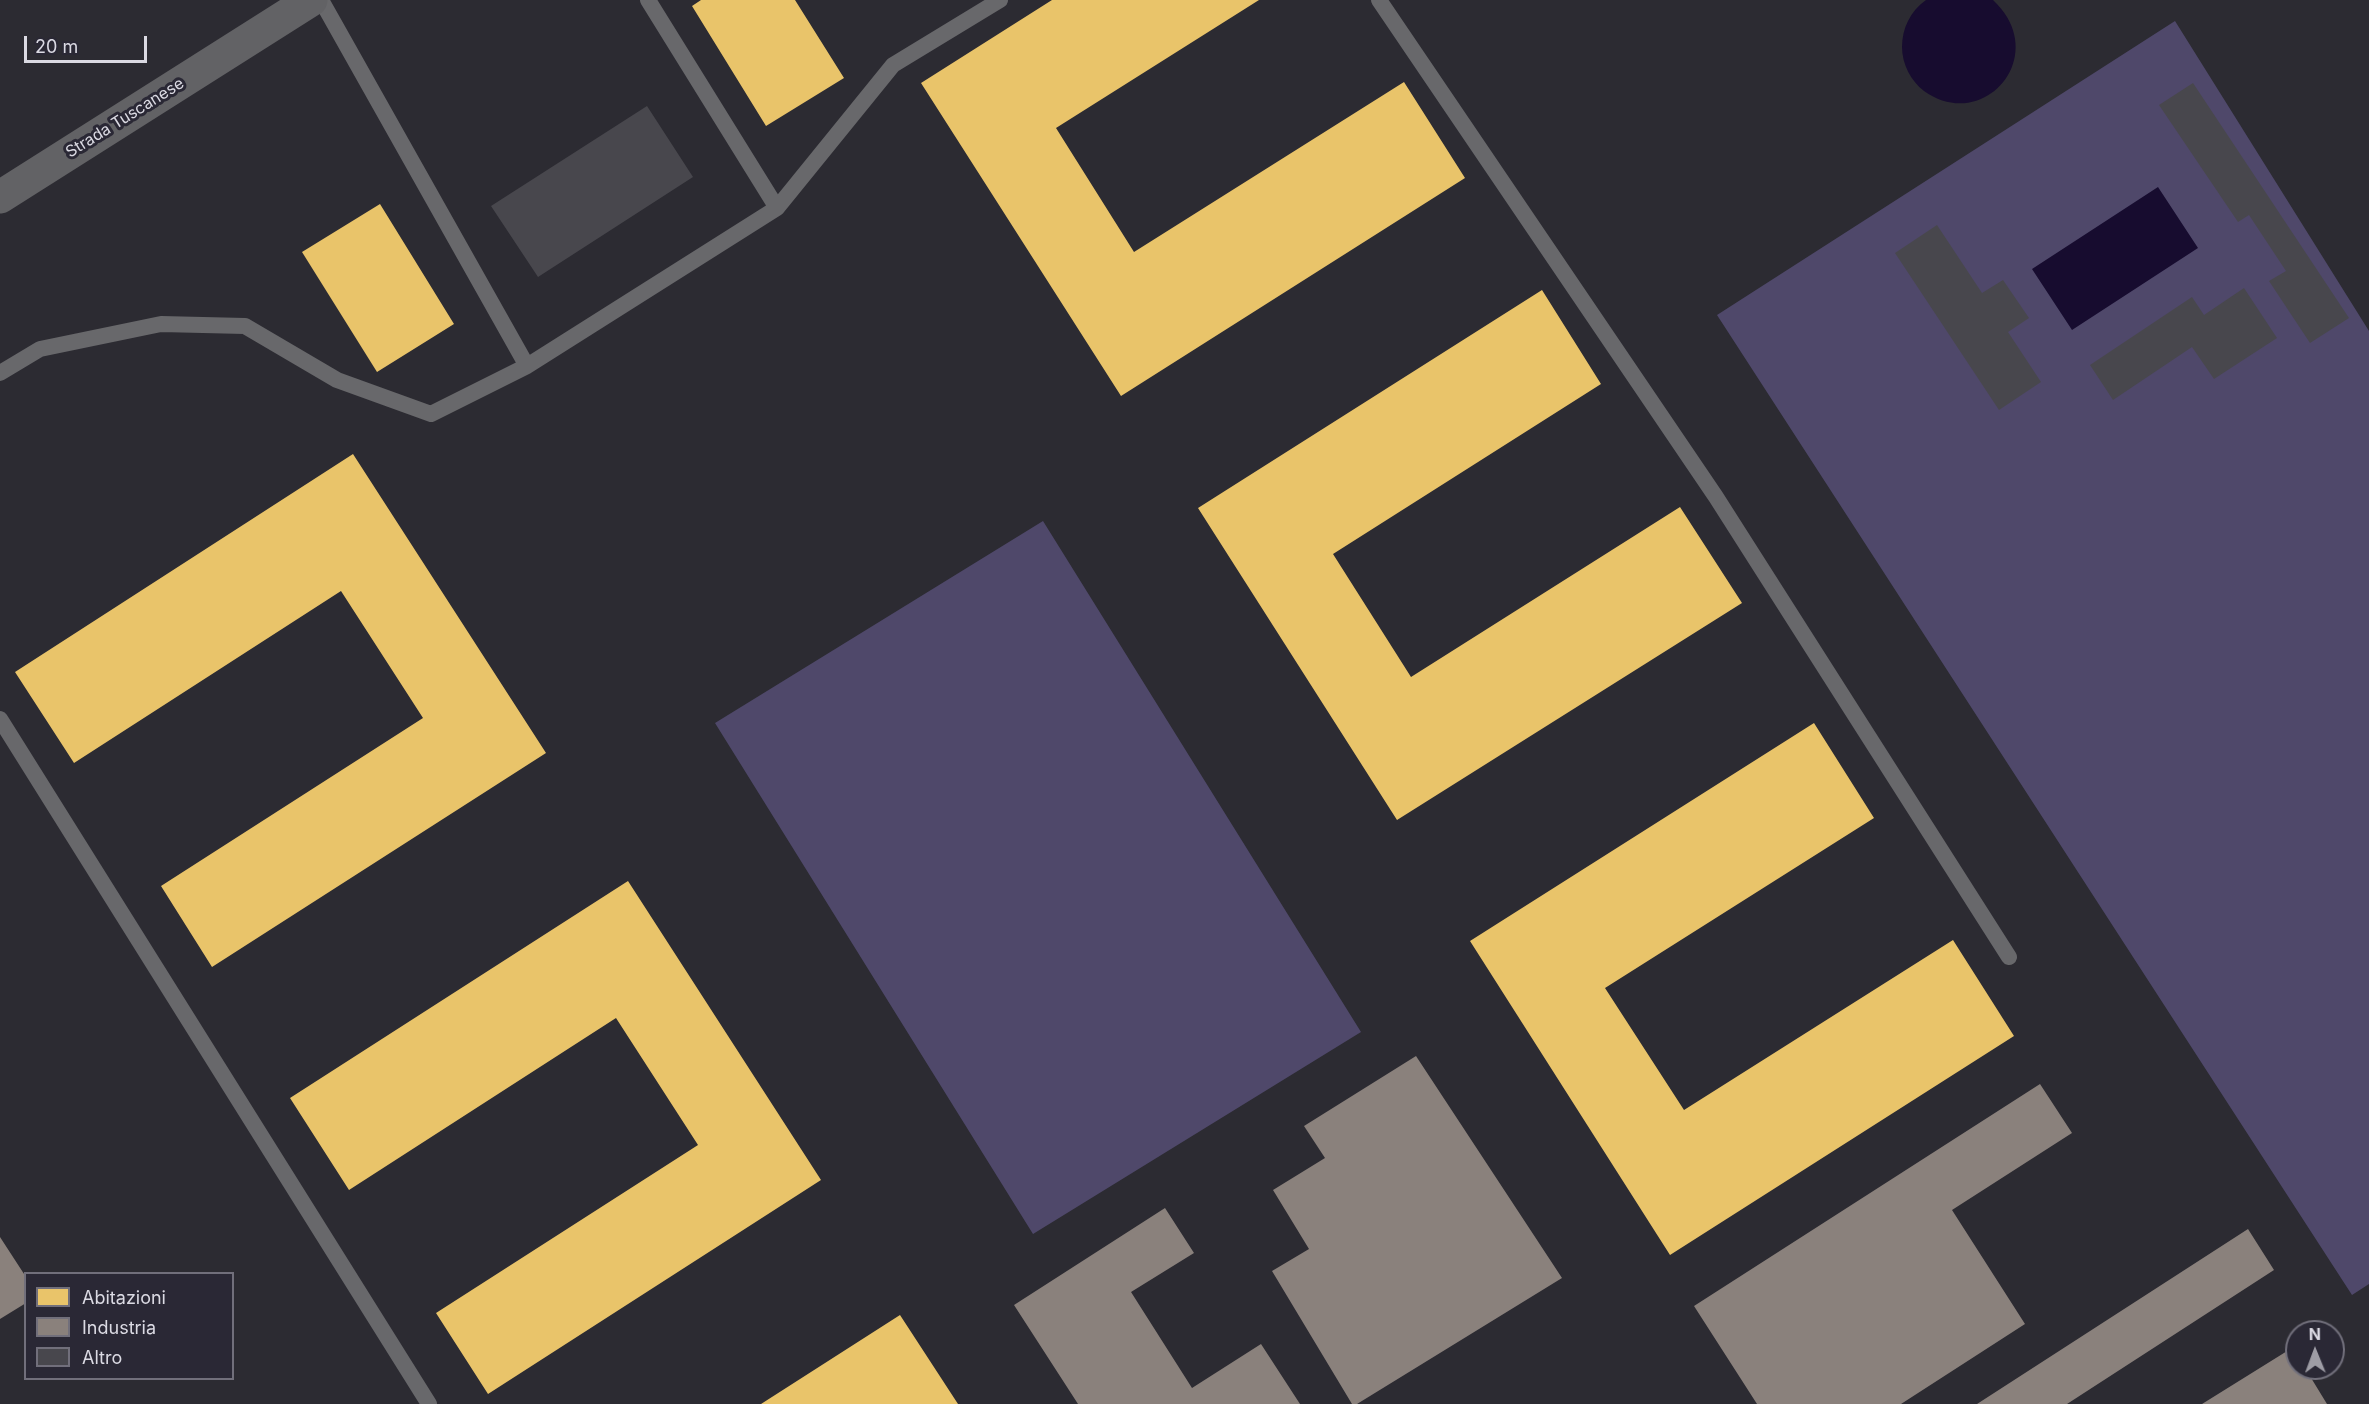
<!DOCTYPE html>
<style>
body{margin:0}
#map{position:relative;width:2369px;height:1404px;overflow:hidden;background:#2c2b32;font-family:Inter,sans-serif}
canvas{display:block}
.legend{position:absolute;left:24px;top:1272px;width:210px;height:108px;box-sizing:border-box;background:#2a2835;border:2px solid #716f7b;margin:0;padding:8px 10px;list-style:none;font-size:18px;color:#dbdae3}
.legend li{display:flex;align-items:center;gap:12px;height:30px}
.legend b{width:30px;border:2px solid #716f7b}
.north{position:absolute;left:2285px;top:1320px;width:60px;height:60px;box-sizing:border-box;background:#2a2835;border:2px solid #716f7b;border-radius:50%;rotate:359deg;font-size:16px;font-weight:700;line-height:24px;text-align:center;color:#dbdae3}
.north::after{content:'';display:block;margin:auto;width:21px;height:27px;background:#9e9da5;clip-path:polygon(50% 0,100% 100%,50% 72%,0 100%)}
.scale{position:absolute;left:24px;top:36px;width:123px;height:27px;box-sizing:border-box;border:3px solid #dbdae3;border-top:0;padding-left:8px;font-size:18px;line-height:21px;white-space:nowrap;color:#dbdae3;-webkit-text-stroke:4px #2a2835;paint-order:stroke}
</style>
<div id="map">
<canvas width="2369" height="1404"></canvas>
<ul class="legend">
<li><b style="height:16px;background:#e9c46a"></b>Abitazioni</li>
<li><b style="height:16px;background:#8a817c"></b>Industria</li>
<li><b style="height:16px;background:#48474d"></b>Altro</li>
</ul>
<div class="north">N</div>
<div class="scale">20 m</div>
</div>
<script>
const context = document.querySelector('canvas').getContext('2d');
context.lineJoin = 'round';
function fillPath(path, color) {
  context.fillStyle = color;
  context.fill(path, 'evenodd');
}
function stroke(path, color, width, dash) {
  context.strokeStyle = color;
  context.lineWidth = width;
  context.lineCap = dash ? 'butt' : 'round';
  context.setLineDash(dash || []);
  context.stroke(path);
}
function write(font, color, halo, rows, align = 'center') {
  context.font = font + ' Inter,sans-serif';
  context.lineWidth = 6;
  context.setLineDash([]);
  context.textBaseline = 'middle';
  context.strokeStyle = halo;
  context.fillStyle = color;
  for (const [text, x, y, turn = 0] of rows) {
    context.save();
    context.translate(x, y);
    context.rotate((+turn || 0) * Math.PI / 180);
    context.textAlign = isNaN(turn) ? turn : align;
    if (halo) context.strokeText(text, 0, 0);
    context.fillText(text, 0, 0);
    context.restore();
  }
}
const green = new Path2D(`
 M2175,21l194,310v953l-17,11 -635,-980z
 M1043,521l318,511 -328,202 -318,-511z`);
const water = new Path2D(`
 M1926,0h67c59,55 -9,134 -69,91 -13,-10 -22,-27 -22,-44 0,-18 8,-36 24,-47z
 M2158,187l40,61 -126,82 -40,-61z`);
const homes = new Path2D(`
 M701,0h94l49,78 -78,48 -74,-120z
 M1052,0h207l-203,128 78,124 270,-170 61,96 -344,218 -200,-313z
 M380,204l74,120 -77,48 -75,-120z
 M1542,290l59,94 -268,170 78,123 269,-170 62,96 -345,217 -199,-312z
 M353,454l193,299 -334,214 -51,-81 262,-168 -82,-127 -267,172 -59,-91z
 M1814,723l60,95 -269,170 79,122 269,-170 61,96 -344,219 -200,-314z
 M628,881l193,299 -333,214 -52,-81 262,-168 -82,-127 -267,172 -59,-92z
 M900,1315l58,89h-197z`);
const industry = new Path2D(`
 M1416,1056l146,222 -205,126h-5l-80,-133 37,-22 -36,-59 52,-32 -21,-32z
 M2040,1084l32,49 -120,77 73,114 -124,80h-144l-63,-98z
 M1165,1208l29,45 -63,39 61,96 69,-44 39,60h-222l-64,-99z
 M2248,1229l26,41 -207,134h-90z
 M0,1237l26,40v26l-26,16z
 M2292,1348l5,8v12h8l22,36h-125z`);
const building = new Path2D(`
 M2193,83l156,235 -39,25 -41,-62 17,-10 -37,-56 -11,7 -79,-117z
 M647,106l46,71 -155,100 -47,-71z
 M1937,225l45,68 21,-13 26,38 -21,14 33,50 -42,28 -104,-157z
 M2244,288l33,50 -63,41 -22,-32 -79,53 -23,-35 102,-68 12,18z`);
const service = new Path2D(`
 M1379,0l337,497 293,460
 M777,208l116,-143 107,-65
 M527,366l250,-158 -129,-208
 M0,373l40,-24 121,-25 84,2 92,54 94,34 96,-48 -206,-366
 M0,719l429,685`);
const secondary = new Path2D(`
 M0,197l311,-197`);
const streetNames = [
 ["Strada Tuscanese",125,118,-32]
];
fillPath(green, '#4f486a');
fillPath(water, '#170c2f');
fillPath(homes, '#e9c46a');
fillPath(industry, '#8a817c');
fillPath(building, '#48474d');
stroke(service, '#68686b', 16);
stroke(secondary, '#626265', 33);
write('16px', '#dbdae3', '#2a2835', streetNames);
</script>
